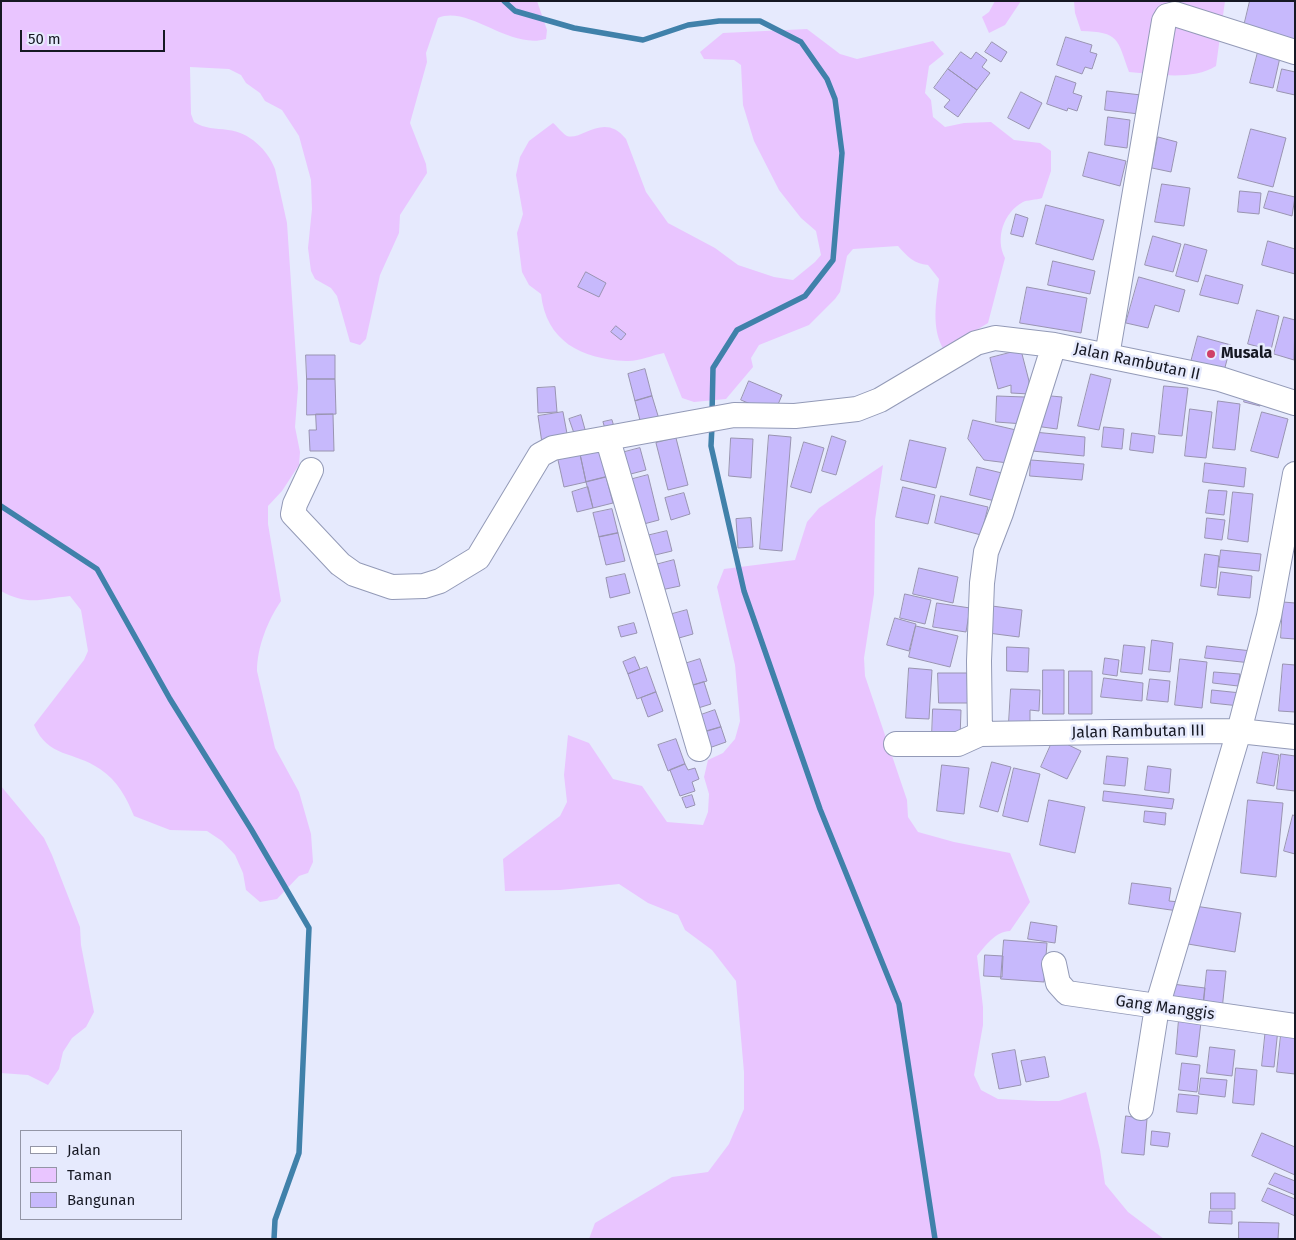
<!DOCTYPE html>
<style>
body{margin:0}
#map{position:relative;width:1296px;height:1240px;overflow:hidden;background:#e6eafd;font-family:"Fira Sans",sans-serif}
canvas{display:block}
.frame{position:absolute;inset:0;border:2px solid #161823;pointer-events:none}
.legend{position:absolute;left:20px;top:1130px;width:162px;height:90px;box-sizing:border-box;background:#e6eafd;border:1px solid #9396a6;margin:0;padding:6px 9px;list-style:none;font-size:15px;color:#161823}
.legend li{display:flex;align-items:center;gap:10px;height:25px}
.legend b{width:25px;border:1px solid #9396a6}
.scale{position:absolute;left:20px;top:30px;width:145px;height:22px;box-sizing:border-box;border:2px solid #161823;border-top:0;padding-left:6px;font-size:15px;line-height:18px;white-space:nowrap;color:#161823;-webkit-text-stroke:4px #e6eafd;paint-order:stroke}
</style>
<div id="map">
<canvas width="1296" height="1240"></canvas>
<div class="frame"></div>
<ul class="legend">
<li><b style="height:6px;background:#fff"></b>Jalan</li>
<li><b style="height:14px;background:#e9c5ff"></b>Taman</li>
<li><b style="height:14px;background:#c7b9fc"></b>Bangunan</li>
</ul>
<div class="scale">50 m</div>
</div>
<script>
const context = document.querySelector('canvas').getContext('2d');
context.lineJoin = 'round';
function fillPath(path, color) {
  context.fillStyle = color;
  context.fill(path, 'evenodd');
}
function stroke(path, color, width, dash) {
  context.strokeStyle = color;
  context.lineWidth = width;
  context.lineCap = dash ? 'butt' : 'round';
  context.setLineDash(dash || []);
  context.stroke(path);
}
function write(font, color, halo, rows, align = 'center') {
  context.font = font + ' "Fira Sans",sans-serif';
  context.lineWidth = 5;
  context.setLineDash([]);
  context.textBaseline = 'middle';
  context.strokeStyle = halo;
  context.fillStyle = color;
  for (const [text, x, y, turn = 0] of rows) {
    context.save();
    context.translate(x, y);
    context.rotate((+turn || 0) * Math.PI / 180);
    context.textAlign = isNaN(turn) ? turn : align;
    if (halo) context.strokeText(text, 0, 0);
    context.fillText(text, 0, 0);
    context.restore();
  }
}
const green = new Path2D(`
 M1,1h536l10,29 -1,9c-37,11 -77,-34 -108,-21l-12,35 1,9 -17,61 16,41 1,9 -27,42 -1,18 -19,42 -14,64 -6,6 -10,-3 -13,-46 -6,-8 -16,-9 -4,-8 -3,-23 4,-39 -1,-29 -12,-44 -17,-26 -17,-9 -5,-8 -14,-10 -5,-8 -12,-6 -39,-2 1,47 3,8c11,7 21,6 34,8 21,2 40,20 47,39l12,54 11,165 -3,39 5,25 -1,13 -17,26 -14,15v18l13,77c-13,19 -24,46 -24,70l18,77 24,44 12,42 2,28 -5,11 -9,3 -22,23 -17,3 -14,-12 -3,-17 -8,-18 -13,-14 -15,-10 -37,-1 -36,-14c-8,-19 -16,-35 -34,-47 -26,-18 -52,-11 -66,-44l50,-65 4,-9 -7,-41 -11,-14c-29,3 -42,10 -69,-5z
 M995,1h26l-16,24 -16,8 -7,-16 7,-5z
 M1074,1h151l-9,65c-24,15 -60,8 -87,6 -12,-33 -9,-40 -48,-41l-6,-18z
 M807,29l33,25 17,5 76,-18 11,13 -15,12 -4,27 6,7 2,17 12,10 19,-4 27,-1 23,18 26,3 11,8v20l-9,27c-6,2 -15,2 -19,4 -20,11 -28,37 -18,56l-17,65 -44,27c-13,-21 -8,-48 -5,-71l-11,-14c-14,-1 -21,-9 -30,-19l-45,3 -6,7 -7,36 -5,7 -26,26 -50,20 -8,13 2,9 -27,32 -32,3 -12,-4 -18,-45c-12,2 -26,9 -38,8 -45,-2 -80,-20 -85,-67l-12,-9 -7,-13 -5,-39 6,-19 -7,-39 4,-18 9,-16 24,-18c4,3 10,11 14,13 15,5 37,-25 59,3l20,53 22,31 47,25 23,17 36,12 19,3 22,-18 6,-7 -5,-24 -15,-13 -22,-28 -25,-49 -11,-36 -2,-40 -7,-5 -30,-1 -4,-7 23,-19z
 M883,465l-8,55 -1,74 -10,64 1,18 42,124 1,17 10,15 36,10 56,11 20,49 -20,29c-14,0 -25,15 -33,25l6,51v18l-9,50 7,15 17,9 40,2h21l27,-9 14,58 5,34 23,28 36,27h-575l6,-16 77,-46 36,-5 21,-28 15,-35v-37l-8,-91 -24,-31 -27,-20 -7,-15 -30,-12 -29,-19 -59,6 -55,1 -2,-32 57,-43 7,-14 -3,-27 4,-40 21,8 24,36 29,7 25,36 36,3 5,-13 1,-18 -5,-17 4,-17 15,-7 12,-14 5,-18 -5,-56 -18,-78 7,-18 71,-9 12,-38 12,-14z
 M1,786l43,52 8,17 28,72 1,18 13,67 -8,15 -14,11 -9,14 -4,17 -11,16 -20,-10 -27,-2z`);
const stream = new Path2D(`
 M504,1l11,10 59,17 69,12 45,-15 31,-4h41l41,21 26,37 8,20 7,54 -9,107 -28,36 -68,34 -24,38 -1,46
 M712,426l-1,20 33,145 76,218 79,195 36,235
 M1,506l96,63 73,130 81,130 58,99 -10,225 -24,67 -1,19`);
const building = new Path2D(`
 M1250,1h45v46l-19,-5 1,-8 -33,-8z
 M1066,37l26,8 -2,7 7,2 -5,15 -7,-2 -3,7 -25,-9z
 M992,42l15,10 -6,10 -16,-10z
 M1259,48l22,5 -8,35 -23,-5z
 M961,52l10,7 5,-7 11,8 -5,7 8,6 -13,17 -29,-21z
 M948,69l29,21 -19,27 -14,-10 6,-7 -16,-12z
 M1282,69l13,3v23l-18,-4z
 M1056,76l20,7 -3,10 9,3 -5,15 -9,-3 -1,3 -20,-7z
 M1107,91l34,4 -2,19 -34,-4z
 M1021,92l21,11 -13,26 -21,-11z
 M1108,117l22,3 -3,28 -22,-3z
 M1251,129l35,9 -13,49 -35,-9z
 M1158,137l19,5 -6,30 -19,-4z
 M1089,152l37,9 -6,25 -37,-10z
 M1162,184l28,4 -6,38 -29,-4z
 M1240,191l21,2 -2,21 -21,-2z
 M1269,191l26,6 -3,19 -28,-8z
 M1046,205l58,15 -11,40 -57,-16z
 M1016,214l12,4 -5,19 -12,-3z
 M1153,236l28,8 -8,28 -28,-7z
 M1268,241l27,8v25l-33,-9z
 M1185,244l22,6 -9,32 -22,-6z
 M1053,261l42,10 -5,23 -42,-9z
 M586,272l20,11 -7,14 -21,-10z
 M1206,275l37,10 -5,19 -38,-9z
 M1139,277l46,13 -6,22 -24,-7 -7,23 -22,-5z
 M1027,287l60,11 -6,35 -61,-10z
 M1257,310l22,6 -8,34 -23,-6z
 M1284,317l11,3 -1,40 -20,-6z
 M616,326l10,8 -5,6 -10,-8z
 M1198,336l33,9 -7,26 -33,-9z
 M1021,350l8,31v13l-18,-1v-8l-13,4 -8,-31z
 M306,355h29v24h-28z
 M645,369l7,27 -17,5 -7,-27z
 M1091,374l20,5 -12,51 -21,-4z
 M307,379h28l1,35 -29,1z
 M749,381l33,14 -8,19 -33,-14z
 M1164,386l24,2 -6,48 -23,-2z
 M555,387l2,25 -19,1 -1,-25z
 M1246,394l16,4 -2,8 -16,-4z
 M1040,395l22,2 -5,32 -22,-3z
 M652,396l7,23 -18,5 -6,-23z
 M997,396l28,1 -1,27 -28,-2z
 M1218,401l22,3 -5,46 -22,-2z
 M1190,409l22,3 -6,46 -21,-2z
 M563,412l5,27 -26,4 -4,-27z
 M1262,412l26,7 -10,39 -27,-7z
 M316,414h17l1,37h-24l-1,-21h7z
 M581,415l5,18 -11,3 -6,-17z
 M612,420l3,10 -9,2 -3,-10z
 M973,420l43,10 -8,33 -24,-3 -16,-21z
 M1104,427l20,2 -2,20 -20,-2z
 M1034,432l51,5 -1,19 -52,-5z
 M1132,433l23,3 -2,17 -23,-3z
 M769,435l22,2 -9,114 -22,-2z
 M832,436l14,5 -10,34 -14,-4z
 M676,438l12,47 -20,5 -12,-47z
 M731,438l22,1 -2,39 -22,-2z
 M910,440l36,8 -10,40 -35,-8z
 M804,442l20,6 -13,45 -20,-6z
 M640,448l6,22 -19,5 -6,-22z
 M599,450l7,27 -20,5 -6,-28z
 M580,454l6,28 -22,5 -6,-27z
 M1031,460l53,4 -2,16 -52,-4z
 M1205,463l41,5 -2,19 -41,-5z
 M977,467l29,7 -7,28 -29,-7z
 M648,475l11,45 -19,5 -11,-45z
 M606,477l7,26 -20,5 -7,-26z
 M588,487l5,21 -16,4 -5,-20z
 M903,487l32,8 -7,29 -32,-7z
 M1209,490l18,1 -3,24 -18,-2z
 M1233,492l20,2 -5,48 -20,-3z
 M684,493l6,21 -19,6 -6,-22z
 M941,496l47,11 -7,28 -46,-12z
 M612,509l6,24 -19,4 -6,-24z
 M751,518l2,29 -15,1 -2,-29z
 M1207,518l18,2 -3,20 -17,-2z
 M667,531l5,20 -21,5 -5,-20z
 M618,533l7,28 -19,4 -7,-28z
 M1221,550l40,4 -2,17 -40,-4z
 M1205,554l14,2 -3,32 -15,-2z
 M674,560l6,26 -19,4 -6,-25z
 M919,568l39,9 -5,26 -40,-9z
 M1221,572l31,4 -2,22 -32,-3z
 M625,574l5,19 -20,5 -4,-20z
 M905,594l26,6 -6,24 -25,-6z
 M1283,602l12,1v36l-14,-1z
 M937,603l33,5 -4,24 -33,-5z
 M992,606l30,4 -3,27 -31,-4z
 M687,610l6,24 -21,6 -7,-24z
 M895,618l21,6 -7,27 -22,-6z
 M634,623l3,10 -16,4 -3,-10z
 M916,626l42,10 -8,31 -41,-10z
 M1152,640l21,3 -3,29 -21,-2z
 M1124,645l21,2 -3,27 -21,-2z
 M1207,646l45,5 -1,12 -46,-5z
 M1007,647l22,1 -1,24 -21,-1z
 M635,657l5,12 -12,5 -5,-12z
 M1105,658l14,2 -2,16 -14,-2z
 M700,659l7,22 -20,6 -6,-22z
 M1180,659l27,3 -5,46 -27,-3z
 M1283,664l12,1v47l-16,-1z
 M647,667l9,25 -19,7 -9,-25z
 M909,668l23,2 -3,49 -23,-1z
 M1043,670h21v44h-21z
 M1069,671h23v43h-23z
 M1214,672l26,2 -2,12 -25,-3z
 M938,673h29l1,30h-29z
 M1104,678l39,5 -1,18 -41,-4z
 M1150,679l20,2 -2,21 -21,-2z
 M704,682l7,22 -16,5 -8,-22z
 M1011,689l29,1 -1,21 -9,-1v13l-21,-1z
 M1212,690l29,3 -1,13 -29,-3z
 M656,692l7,19 -15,6 -7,-19z
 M933,709l28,1 -1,28 -28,-2z
 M715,710l6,17 -17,5 -6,-16z
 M721,727l5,15 -17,6 -5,-16z
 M1054,738l27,13 -14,28 -26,-12z
 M676,739l9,25 -17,7 -10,-26z
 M1263,752l16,3 -5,31 -17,-3z
 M1281,754l14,2v35l-18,-2z
 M1107,756l21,2 -3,28 -21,-2z
 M992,762l19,5 -13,45 -18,-5z
 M685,764l3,6 7,-2 4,11 -7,3 3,9 -15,5 -10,-26z
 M942,765l27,3 -5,46 -27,-3z
 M1148,766l23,3 -2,24 -24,-3z
 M1014,768l26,6 -12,48 -25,-6z
 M1104,791l70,8 -2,10 -69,-8z
 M692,795l3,10 -9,3 -4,-10z
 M1049,800l36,7 -10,46 -35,-8z
 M1248,800l35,3 -7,74 -35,-4z
 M1145,811l21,2 -1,12 -21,-3z
 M1293,815l2,1v38l-11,-3z
 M1132,883l39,5 -2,13 11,1 -2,9 -49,-7z
 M1195,906l46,7 -6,39 -47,-8z
 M1031,922l26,4 -2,17 -27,-4z
 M1004,940l43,3 -3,39 -43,-3z
 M985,955l18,1 -1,21 -18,-1z
 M1207,970l19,1 -4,39 -19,-2z
 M1172,984l33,4 -2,20 -33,-3z
 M1179,1019l22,3 -4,35 -21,-3z
 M1266,1027l12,2 -4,38 -12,-1z
 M1281,1035l14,1v38l-18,-2z
 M1210,1047l25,3 -3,26 -25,-3z
 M1015,1050l6,35 -22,4 -7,-35z
 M1045,1057l4,20 -23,5 -5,-21z
 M1182,1063l18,2 -3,27 -18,-2z
 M1236,1068l21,2 -3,35 -21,-2z
 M1201,1078l26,2 -2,17 -26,-3z
 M1179,1094l20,2 -2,18 -20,-2z
 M1126,1116l21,3 -3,36 -22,-2z
 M1152,1131l18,2 -2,14 -17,-2z
 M1262,1133l33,14v28l-43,-19z
 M1275,1173l20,8v14l-26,-11z
 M1268,1188l27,11v17l-33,-15z
 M1211,1193h24v16h-24z
 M1210,1211h22v13l-23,-1z
 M1239,1222l40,1 -1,16h-39z`);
const minor = new Path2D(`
 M1107,356l57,-335 3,-5 8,-2 120,38
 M608,440l91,309
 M311,470l-16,34 -2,10 47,50 14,10 38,13 32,-1 16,-5 38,-23 62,-103 13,-7 181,-33 61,1 62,-7 23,-9 96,-57 19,-5 59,7 166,34 75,24
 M980,734l-1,-73 3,-78 4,-31 15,-39 53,-168
 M896,744h62l22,-10 132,-2 127,-1 56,6
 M1054,964l4,19 9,10 228,33
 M1141,1108l16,-101 82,-276 30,-115 26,-142`);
const markers = [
 [1211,354,5,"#cf4065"]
];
const poiNames = [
 ["Musala",1221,354]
];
const streetNames = [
 ["Jalan Rambutan II",1137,362,12],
 ["Jalan Rambutan III",1138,732,-1],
 ["Gang Manggis",1165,1008,8]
];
fillPath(green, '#e9c5ff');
stroke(stream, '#4081aa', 5.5);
fillPath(building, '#c7b9fc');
stroke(building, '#9994b1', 1);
stroke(minor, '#939ab7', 26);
stroke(minor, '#fff', 24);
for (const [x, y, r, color] of markers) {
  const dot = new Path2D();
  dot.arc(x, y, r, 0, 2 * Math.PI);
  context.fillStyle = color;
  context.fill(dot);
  stroke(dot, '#e6eafd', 2);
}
write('bold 16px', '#161823', '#e6eafd', poiNames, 'left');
write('16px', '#161823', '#e6eafd', streetNames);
</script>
